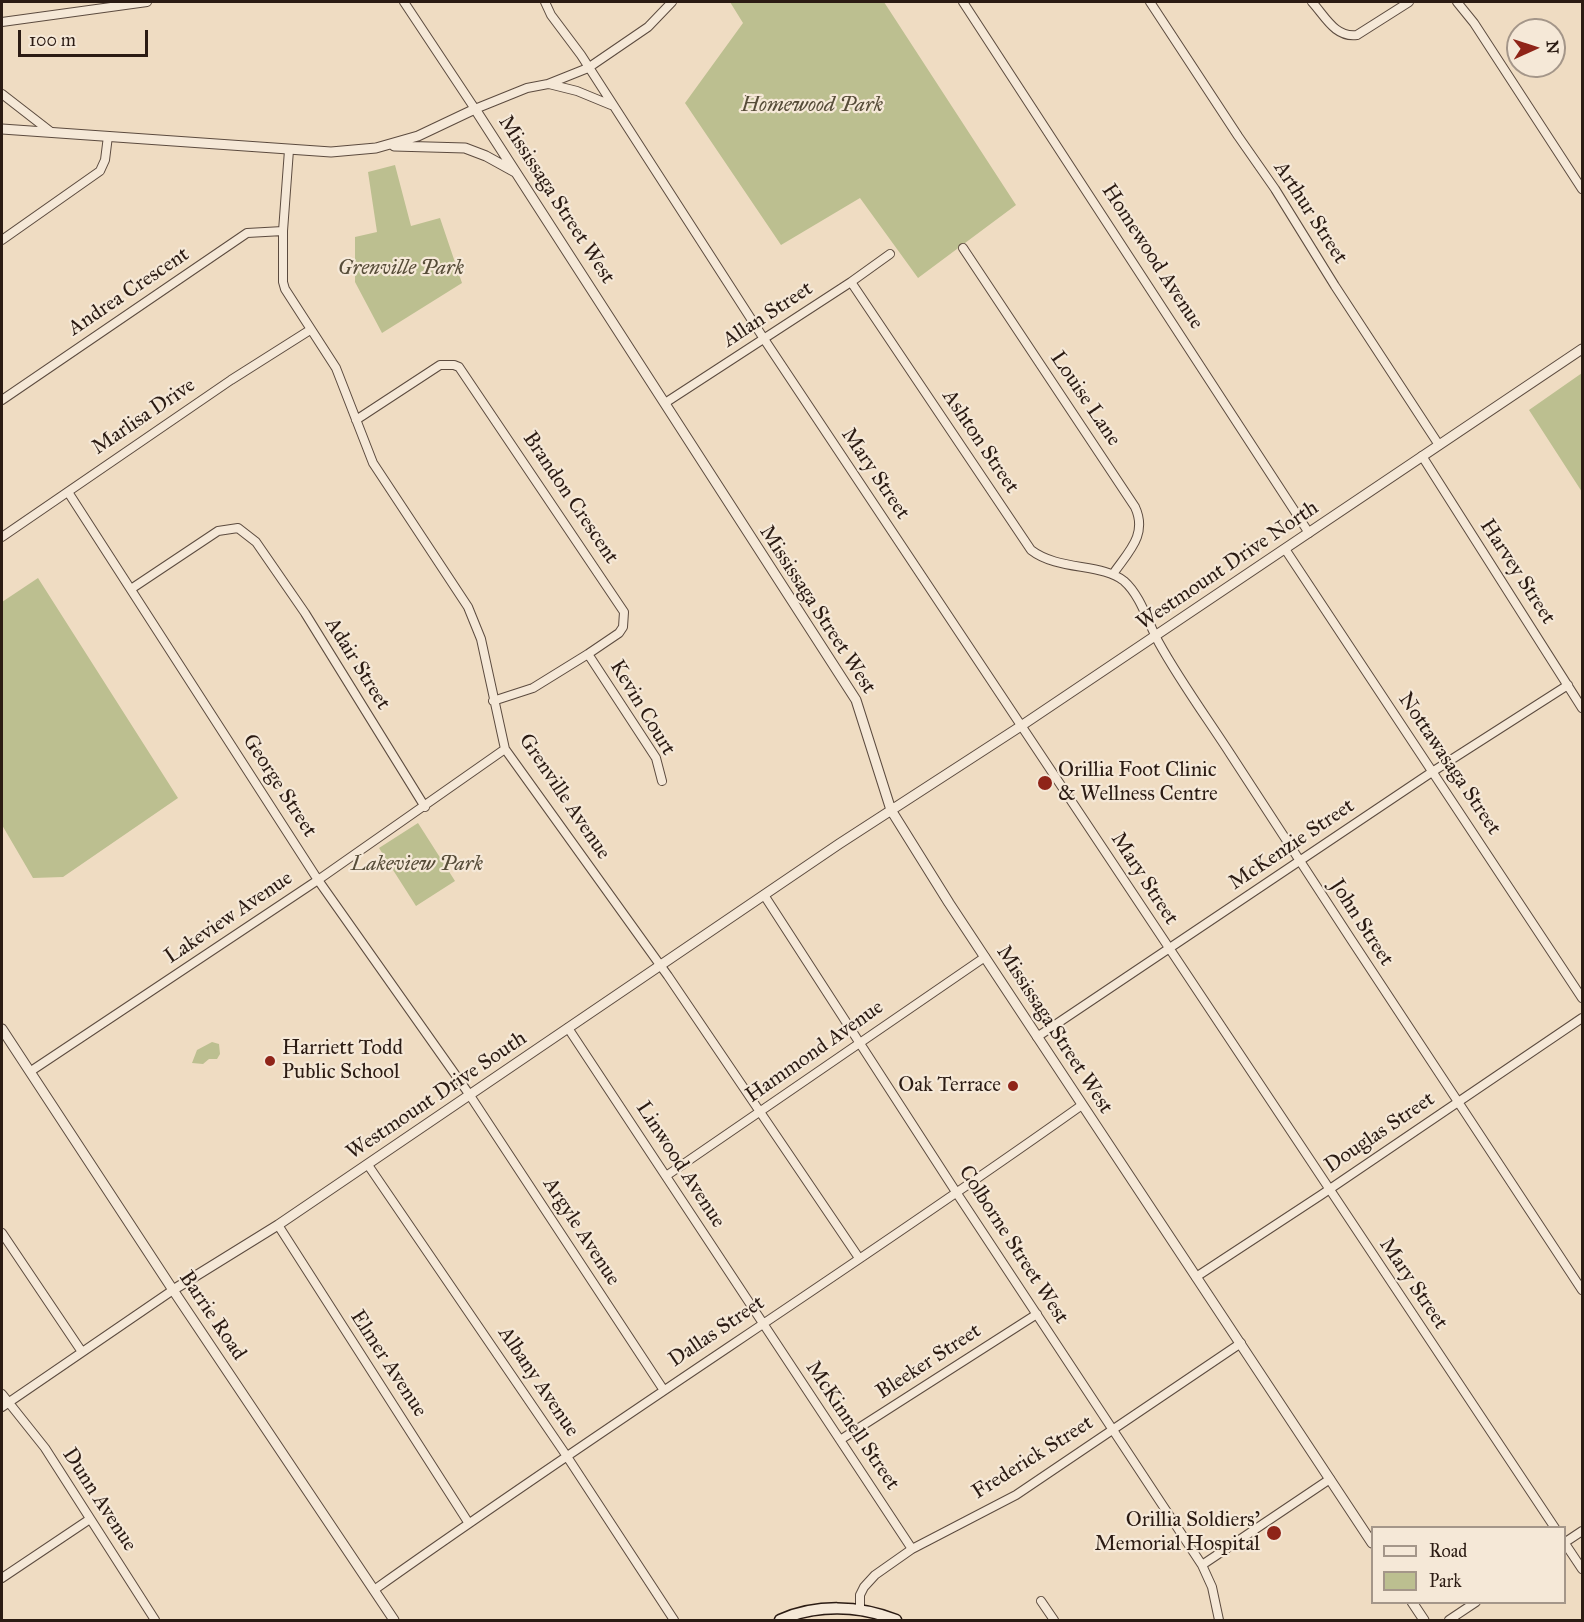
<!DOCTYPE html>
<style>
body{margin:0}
#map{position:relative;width:1584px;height:1622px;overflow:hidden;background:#efdcc2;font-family:"IM FELL Great Primer",serif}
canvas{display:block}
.frame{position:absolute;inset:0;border:3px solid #2b1b13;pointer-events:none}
.legend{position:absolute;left:1371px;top:1526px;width:195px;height:78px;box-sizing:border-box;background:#f5e8d7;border:2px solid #a49689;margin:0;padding:8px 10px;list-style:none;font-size:18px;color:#2b1b13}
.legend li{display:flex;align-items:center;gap:12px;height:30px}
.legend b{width:30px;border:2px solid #a49689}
.north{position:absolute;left:1506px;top:18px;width:60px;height:60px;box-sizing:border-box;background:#f5e8d7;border:2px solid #a49689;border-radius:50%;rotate:87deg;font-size:16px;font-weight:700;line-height:24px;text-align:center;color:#2b1b13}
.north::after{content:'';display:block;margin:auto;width:21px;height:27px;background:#8f2418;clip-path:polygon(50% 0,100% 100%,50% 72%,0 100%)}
.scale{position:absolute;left:18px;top:30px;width:130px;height:27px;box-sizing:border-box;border:3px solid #2b1b13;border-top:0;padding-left:8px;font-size:18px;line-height:21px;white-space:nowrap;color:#2b1b13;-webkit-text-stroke:4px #f5e8d7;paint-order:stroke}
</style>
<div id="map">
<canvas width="1584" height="1622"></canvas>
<div class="frame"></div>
<ul class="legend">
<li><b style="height:8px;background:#f5e8d7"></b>Road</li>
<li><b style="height:16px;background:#bcbf90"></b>Park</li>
</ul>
<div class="north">N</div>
<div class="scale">100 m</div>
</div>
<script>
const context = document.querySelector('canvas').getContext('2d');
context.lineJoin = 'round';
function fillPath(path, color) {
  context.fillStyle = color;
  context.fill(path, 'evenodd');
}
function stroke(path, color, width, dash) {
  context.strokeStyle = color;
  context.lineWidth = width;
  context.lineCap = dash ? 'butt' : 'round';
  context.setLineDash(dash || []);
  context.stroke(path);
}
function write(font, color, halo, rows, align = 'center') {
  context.font = font + ' "IM FELL Great Primer",serif';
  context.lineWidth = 4.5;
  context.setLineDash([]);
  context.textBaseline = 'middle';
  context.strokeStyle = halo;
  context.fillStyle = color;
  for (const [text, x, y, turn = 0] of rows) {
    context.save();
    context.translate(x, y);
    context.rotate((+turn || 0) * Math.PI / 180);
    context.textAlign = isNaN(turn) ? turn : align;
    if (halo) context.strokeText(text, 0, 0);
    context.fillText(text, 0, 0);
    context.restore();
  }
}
const green = new Path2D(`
 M730,2h154l132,203 -98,73 -58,-80 -79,47 -96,-142 58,-80z
 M395,165l16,61 29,-8 22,65 -80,50 -27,-51v-45l22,-5 -9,-60z
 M1582,373v119l-53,-82z
 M38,578l140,220 -115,79 -30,1 -31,-53v-223z
 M418,823l37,58 -39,25 -37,-58z
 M212,1042l7,2 1,10 -3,5h-8l-6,5 -11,-1 5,-13z`);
const minor = new Path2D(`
 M404,2l71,107 52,-21 21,-4 40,-16 60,-41 24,-25
 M545,2l6,13 30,40 183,284 791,1189
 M963,2l346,531
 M1150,2l88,134 37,53 60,97 104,159
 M1312,2c13,14 23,36 45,33l52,-33
 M1457,2l17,21 108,166
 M2,22l145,-20
 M549,84l28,7 34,14
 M2,94l49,38
 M289,150l-6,81v51l2,7 51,79 37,95 95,144 13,32 24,110 163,227 191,282
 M2,240l98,-69 5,-11 3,-24
 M963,248l172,259c13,28 -7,45 -22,67
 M851,282l180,268c27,21 71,13 93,31 17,15 24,42 35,62 21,38 48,75 72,112 116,179 233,357 351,535
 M2,400l245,-167 36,-2
 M665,403l186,-121 39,-28
 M356,420l84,-55h14l5,2 165,245 -1,15 -4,6 -31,21 -55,34 -40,13
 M1422,456l160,252
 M68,492l250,388 151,214 194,295
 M2,537l229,-157 79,-50
 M1285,549l297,449
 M131,589l87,-58 20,-3 18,14 49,71 120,194
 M588,654l68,104 6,23
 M764,895l192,297 246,373 10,22 7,33
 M568,1028l344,521
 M1037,1037l395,-265 136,-87
 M31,1071l287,-191 187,-131
 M368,1165l198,290 108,165
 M666,1176l319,-219
 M278,1225l190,297
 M2,1233l80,119
 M1196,1277l125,-82 261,-177
 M2,1394l43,54 110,172
 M2,1407l171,-117
 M840,1440l197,-126
 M1564,1542l18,27
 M1564,1543l18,-12
 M1202,1565l128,-86
 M2,1578l88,-59
 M374,1590c233,-166 475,-319 708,-485
 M1041,1601l13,19
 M860,1610v-15l4,-8 11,-12 37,-26 104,-54 225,-152
 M1449,1620l27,-18`);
const tertiary = new Path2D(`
 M2,129l329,23 45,-4 42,-12 57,-27 381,591 35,110 58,93 423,640
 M394,146l71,2 21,8 29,16
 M2,1029l171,261 221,330
 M173,1290l105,-65 561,-381 182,-118 561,-377
 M1412,1602l12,18`);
const secondary = new Path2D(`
 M780,1620c36,-16 79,-15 116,0`);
const markers = [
 [1045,783,8,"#8f2418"],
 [270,1061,6,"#8f2418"],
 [1013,1086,6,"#8f2418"],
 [1274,1533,8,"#8f2418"]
];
const parkNames = [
 ["Homewood Park",812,106],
 ["Grenville Park",401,269],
 ["Lakeview Park",417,865]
];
const streetNames = [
 ["Mississaga Street West",556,200,57],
 ["Arthur Street",1310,213,57],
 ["Homewood Avenue",1152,257,57],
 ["Andrea Crescent",129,292,-34],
 ["Allan Street",768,315,-33],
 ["Louise Lane",1085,399,56],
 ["Marlisa Drive",144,417,-34],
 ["Ashton Street",980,442,56],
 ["Mary Street",875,474,56],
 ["Brandon Crescent",570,498,56],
 ["Westmount Drive North",1228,566,-34],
 ["Harvey Street",1517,572,57],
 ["Mississaga Street West",817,610,57],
 ["Adair Street",357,664,58],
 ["Kevin Court",642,708,59],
 ["Nottawasaga Street",1449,764,56],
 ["George Street",279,786,57],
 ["Grenville Avenue",564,797,56],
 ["McKenzie Street",1292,845,-34],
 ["Mary Street",1144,879,57],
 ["Lakeview Avenue",229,918,-34],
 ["John Street",1361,923,57],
 ["Mississaga Street West",1054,1030,57],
 ["Hammond Avenue",815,1052,-35],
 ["Westmount Drive South",437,1096,-34],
 ["Douglas Street",1380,1133,-34],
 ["Linwood Avenue",680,1165,57],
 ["Argyle Avenue",581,1232,57],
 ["Colborne Street West",1013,1245,57],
 ["Mary Street",1413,1284,56],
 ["Barrie Road",212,1316,56],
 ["Dallas Street",717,1332,-34],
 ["Bleeker Street",929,1362,-33],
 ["Elmer Avenue",388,1364,57],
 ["Albany Avenue",538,1382,56],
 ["McKinnell Street",852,1426,56],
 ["Frederick Street",1033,1458,-32],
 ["Dunn Avenue",99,1500,57]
];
const poiNames = [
 ["Orillia Foot Clinic",1058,771],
 ["& Wellness Centre",1058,795],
 ["Harriett Todd",282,1049],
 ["Public School",282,1073],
 ["Oak Terrace",1001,1086,"right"],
 ["Orillia Soldiers'",1260,1521,"right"],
 ["Memorial Hospital",1260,1545,"right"]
];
fillPath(green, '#bcbf90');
stroke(minor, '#5c4b3f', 10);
stroke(tertiary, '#5c4b3f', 11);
stroke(secondary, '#2b1b13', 13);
stroke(minor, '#f5e8d7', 8);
stroke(tertiary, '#f5e8d7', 9);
stroke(secondary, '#f5e8d7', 10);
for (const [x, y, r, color] of markers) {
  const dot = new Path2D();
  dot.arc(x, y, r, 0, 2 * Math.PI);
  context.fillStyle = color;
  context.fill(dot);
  stroke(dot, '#f5e8d7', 2);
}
write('italic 21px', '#564c38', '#f5e8d7', parkNames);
write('21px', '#2b1b13', '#f5e8d7', streetNames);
write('21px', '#2b1b13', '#f5e8d7', poiNames, 'left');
</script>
